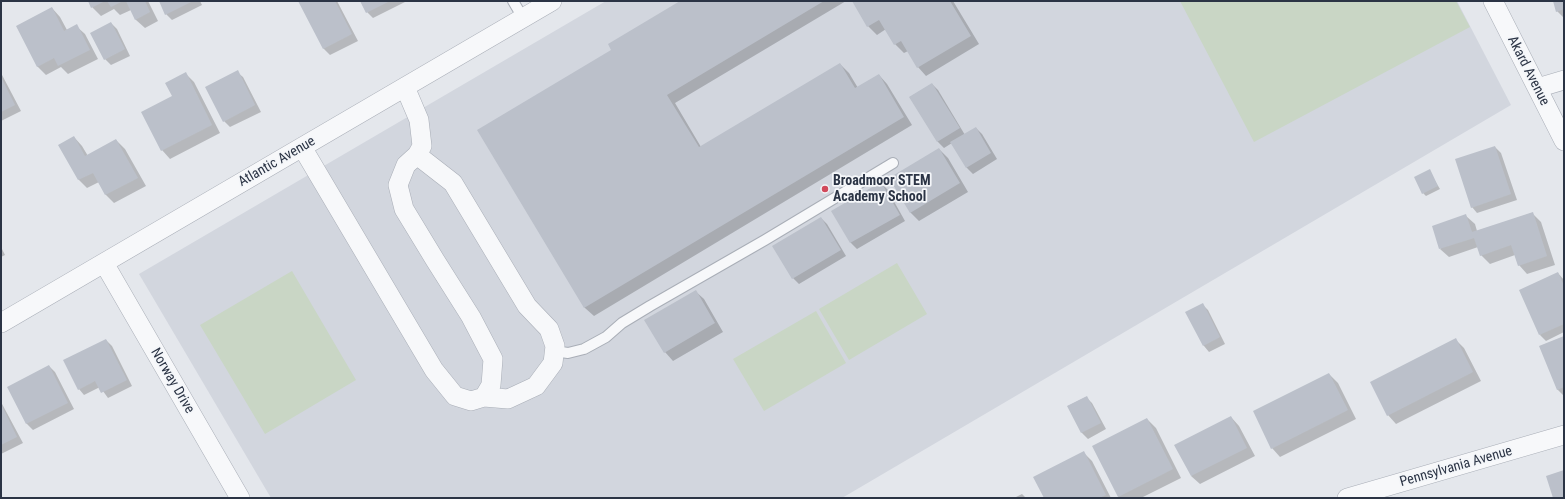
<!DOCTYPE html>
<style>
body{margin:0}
#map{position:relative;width:1565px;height:499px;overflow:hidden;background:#e4e7ec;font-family:"Roboto Condensed",sans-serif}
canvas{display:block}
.frame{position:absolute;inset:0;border:2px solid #2b3445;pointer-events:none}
</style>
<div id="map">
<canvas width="1565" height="499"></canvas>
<div class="frame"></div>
</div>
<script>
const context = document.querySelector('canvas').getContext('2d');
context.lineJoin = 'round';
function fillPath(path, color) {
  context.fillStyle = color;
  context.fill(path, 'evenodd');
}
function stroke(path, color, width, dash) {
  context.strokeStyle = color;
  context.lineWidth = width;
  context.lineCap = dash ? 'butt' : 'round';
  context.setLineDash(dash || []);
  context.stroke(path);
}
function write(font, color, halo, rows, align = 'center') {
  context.font = font + ' "Roboto Condensed",sans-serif';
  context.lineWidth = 3.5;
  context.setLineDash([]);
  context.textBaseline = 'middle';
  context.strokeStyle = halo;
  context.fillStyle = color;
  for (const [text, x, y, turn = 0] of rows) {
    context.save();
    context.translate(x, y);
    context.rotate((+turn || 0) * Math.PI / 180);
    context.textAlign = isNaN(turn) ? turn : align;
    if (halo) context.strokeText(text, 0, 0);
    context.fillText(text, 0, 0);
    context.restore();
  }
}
const built = new Path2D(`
 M606,1h851l54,104 -669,393h-571l-132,-224z`);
const green = new Path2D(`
 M1180,1h276l14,26 -216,115z
 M897,263l30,51 -78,46 -30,-51z
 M292,271l64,109 -91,54 -65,-109z
 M816,311l30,52 -82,48 -31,-52z`);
const shadow = new Path2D(`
 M89,1h59l10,20 -13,7 -9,-8 -5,-10 -11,5 -6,-6 -13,7 -9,-9z
 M160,1h40l2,4 -30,15 -6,-6z
 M299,1h38l21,40 -28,14 -6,-6z
 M361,1h46l-34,17 -6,-6z
 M681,1h165l-171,102 26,44 139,-83 9,9 9,15 21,-13 8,9 25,41 -318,191 -9,-8 -106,-177 134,-81z
 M853,1h100l26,43 -53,32 -8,-9 -10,-16 -4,2 -9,-9 -9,-15 -9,6 -9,-9z
 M1554,1h10v17l-7,-7z
 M52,8l8,9 7,13 9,-4 9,8 13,25 -30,15 -7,-7 -15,8 -9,-9z
 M111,23l6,6 13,27 -19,9 -6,-6z
 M237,72l6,5 18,35 -31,15 -6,-6z
 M1,73l20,38 -20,10z
 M185,73l9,9 26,51 -50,26 -8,-9 12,-53z
 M932,84l6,6 27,45 11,-7 6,6 15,25 -24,15 -6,-6 -15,-25 -8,5 -6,-6 -28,-45z
 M74,137l8,9 6,10 28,-16 9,9 21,37 -32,17 -8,-8 -7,-13 -12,6 -8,-8 -19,-35z
 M1495,147l6,6 16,47 -40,13 -5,-6z
 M939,149l9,9 20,34 -49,29 -9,-9z
 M1429,171l11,18 -14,7 -3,-3z
 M881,183l6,6 18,32 -48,28 -6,-6 -18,-32z
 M1532,213l9,9 14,43 -28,9 -8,-9 -4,-10 -25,9 -9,-9 -3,-8 -29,10 -9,-8 26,-33 9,8 2,7z
 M821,218l6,6 19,32 -47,28 -6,-6z
 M1,247l4,8 -4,2z
 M1558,273l6,7v52l-18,9 -6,-6z
 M695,291l9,8 19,33 -50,29 -8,-9z
 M1202,304l6,6 17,34 -16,8 -5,-6z
 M1564,337v59l-7,-7z
 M1455,339l9,9 17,33 -85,43 -8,-9z
 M106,340l6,6 20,40 -24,12 -8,-11 -16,8 -5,-6z
 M49,366l6,6 19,37 -41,21 -6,-6 -18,-37z
 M1329,374l9,9 18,36 -76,38 -8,-9z
 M1086,397l6,6 14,26 -18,10 -6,-6 -14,-27z
 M1,402l22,41 -22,11z
 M1231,417l8,9 16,30 -55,28 -9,-8z
 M1147,419l9,9 25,50 -40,20h-21l-2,-1z
 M1083,452l9,9 19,37h-66z
 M1022,494l4,4h-12z`);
const building = new Path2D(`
 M88,1h17l-14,7z
 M107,1h16l-12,6z
 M126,1h19l5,11 -15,8z
 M159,1h34l-28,14z
 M298,1h37l17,33 -29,15z
 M360,1h30l-24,12z
 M680,1h144l-157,94 32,52 141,-84 15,25 24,-14 25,43 -320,191 -107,-178 134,-80 -3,-6z
 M852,1h98l21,35 -54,32 -16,-27 -7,4 -15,-25 -12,7z
 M1553,1h11v8l-8,3z
 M52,7l12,24 13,-7 13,26 -32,16 -4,-8 -17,9 -21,-41z
 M111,22l14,27 -21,11 -14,-27z
 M238,70l17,35 -32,17 -18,-35z
 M186,72l26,53 -51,26 -20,-39 31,-16 -7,-13z
 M1,77l14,28 -14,7z
 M932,83l28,45 -23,14 -28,-45z
 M976,127l15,26 -25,15 -16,-26z
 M74,136l11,20 31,-17 22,39 -33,17 -12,-22 -15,7 -20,-35z
 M1495,146l16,48 -40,14 -16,-49z
 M939,148l21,35 -50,30 -21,-35z
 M1430,169l8,17 -16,8 -8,-17z
 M881,182l19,33 -50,28 -19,-32z
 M1533,212l14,44 -29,10 -7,-21 -31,11 -6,-18 -35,11 -7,-23 34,-12 6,18z
 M821,217l20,33 -49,29 -20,-33z
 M1558,272l6,14v38l-25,11 -20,-45z
 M696,290l19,33 -51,30 -20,-33z
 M1203,303l17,34 -17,9 -18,-34z
 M1564,336v51l-7,3 -18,-44z
 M1456,338l17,34 -86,44 -17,-34z
 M106,339l21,41 -26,13 -6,-12 -17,9 -15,-30z
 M49,365l19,38 -42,21 -19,-37z
 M1329,373l19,37 -77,39 -18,-38z
 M1087,396l14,27 -20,10 -14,-27z
 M1,404l16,33 -16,8z
 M1231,416l16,32 -56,28 -17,-31z
 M1147,418l26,51 -55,28 -26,-51z
 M1084,451l22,44 -7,3h-55l-11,-21z
 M1564,470v28h-11l-7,-22z`);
const lane = new Path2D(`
 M513,1l10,17
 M554,351l14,2 16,-4 22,-12 16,-14 28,-17 115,-66 128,-77`);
const street = new Path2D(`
 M1493,1l71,140
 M1537,88l27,-8
 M302,147l132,223 21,26 16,5 13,-4 7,-12 2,-26 -22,-42 -36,-57 -31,-51 -6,-24 8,-20 11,-10 5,-9 -3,-26 -14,-33
 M417,155l36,28 74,123 22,23 6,17 -2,17 -17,23 -28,13 -24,-2
 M104,263l136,235
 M1,323l551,-322
 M1347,498l217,-63`);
const markers = [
 [825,189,4,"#d1495b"]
];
const streetNames = [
 ["Akard Avenue",1528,71,63],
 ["Atlantic Avenue",277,162,-30],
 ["Norway Drive",172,381,60],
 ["Pennsylvania Avenue",1456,467,-16]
];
const poiNames = [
 ["Broadmoor STEM",833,181],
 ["Academy School",833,197]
];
fillPath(built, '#d2d6de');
fillPath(green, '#c9d6c5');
fillPath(shadow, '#0003');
fillPath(building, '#bbc0ca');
stroke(lane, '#a9aeb7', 12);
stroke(street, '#a9aeb7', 20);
stroke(lane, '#f7f8fa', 10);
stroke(street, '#f7f8fa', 19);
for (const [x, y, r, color] of markers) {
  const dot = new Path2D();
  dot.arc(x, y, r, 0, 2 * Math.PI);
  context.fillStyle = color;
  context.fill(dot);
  stroke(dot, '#f4f6f9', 1.5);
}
write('14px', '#2b3445', '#f4f6f9', streetNames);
write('bold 14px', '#2b3445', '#f4f6f9', poiNames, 'left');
</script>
